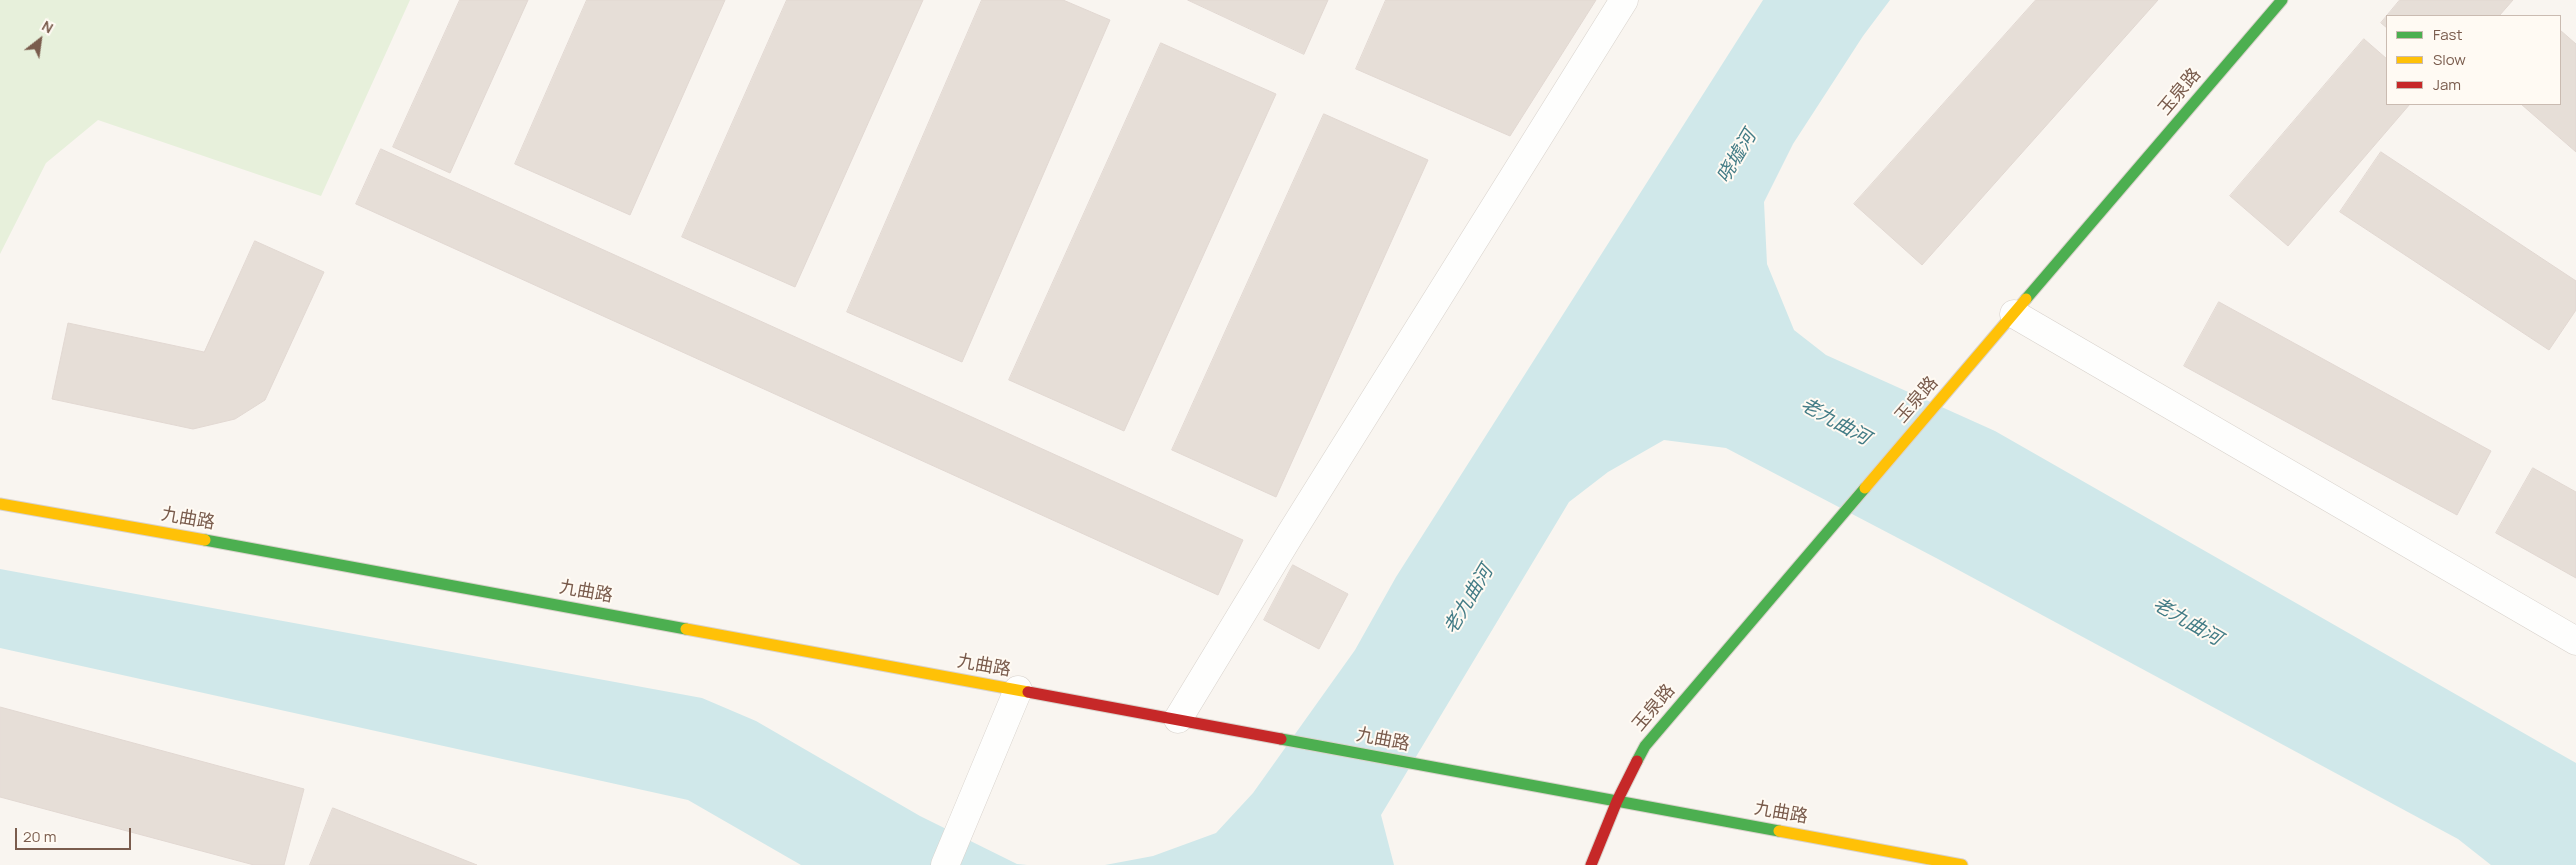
<!DOCTYPE html>
<meta charset="utf-8">
<style>
body{margin:0}
#map{position:relative;width:2576px;height:865px;overflow:hidden;background:#f9f5f0;font-family:Manrope,sans-serif}
canvas{display:block}
.legend{position:absolute;left:2386px;top:15px;width:175px;height:90px;box-sizing:border-box;background:#fffaf3;border:1px solid #cabbb1;margin:0;padding:6px 9px;list-style:none;font-size:15px;color:#7a5c4d}
.legend li{display:flex;align-items:center;gap:10px;height:25px}
.legend b{width:25px;border:1px solid #cabbb1}
.north{position:absolute;left:15px;top:15px;width:50px;height:50px;-webkit-text-stroke:4px #fffaf3;paint-order:stroke;rotate:30deg;font-size:14px;font-weight:700;line-height:20px;text-align:center;color:#7a5c4d}
.north::after{content:'';display:block;margin:auto;width:18px;height:22px;background:#7a5c4d;clip-path:polygon(50% 0,100% 100%,50% 72%,0 100%)}
.scale{position:absolute;left:15px;top:828px;width:116px;height:22px;box-sizing:border-box;border:2px solid #7a5c4d;border-top:0;padding-left:6px;font-size:15px;line-height:18px;white-space:nowrap;color:#7a5c4d;-webkit-text-stroke:4px #fffaf3;paint-order:stroke}
</style>
<div id="map">
<canvas width="2576" height="865"></canvas>
<ul class="legend">
<li><b style="height:6px;background:#4caf50"></b>Fast</li>
<li><b style="height:6px;background:#ffc107"></b>Slow</li>
<li><b style="height:6px;background:#c62828"></b>Jam</li>
</ul>
<div class="north">N</div>
<div class="scale">20 m</div>
</div>
<script>
const context = document.querySelector('canvas').getContext('2d');
context.lineJoin = 'round';
function fillPath(path, color) {
  context.fillStyle = color;
  context.fill(path, 'evenodd');
}
function stroke(path, color, width, dash) {
  context.strokeStyle = color;
  context.lineWidth = width;
  context.lineCap = dash ? 'butt' : 'round';
  context.setLineDash(dash || []);
  context.stroke(path);
}
function write(font, color, halo, rows, align = 'center') {
  context.font = font + ' Manrope,"Noto Sans SC",sans-serif';
  context.lineWidth = 4;
  context.setLineDash([]);
  context.textBaseline = 'middle';
  context.strokeStyle = halo;
  context.fillStyle = color;
  for (const [text, x, y, turn = 0] of rows) {
    context.save();
    context.translate(x, y);
    context.rotate((+turn || 0) * Math.PI / 180);
    context.textAlign = isNaN(turn) ? turn : align;
    if (halo) context.strokeText(text, 0, 0);
    context.fillText(text, 0, 0);
    context.restore();
  }
}
const green = new Path2D(`
 M0,0h410l-89,196 -223,-76 -52,43 -46,91z`);
const water = new Path2D(`
 M1763,0h127l-27,36 -70,108 -29,58 3,62 27,66 32,25 169,76 581,332v102h-85l-33,-26 -520,-280 -212,-111 -62,-8 -56,32 -39,30 -188,313 13,50h-289l48,-9 63,-23 37,-40 102,-143 41,-73z
 M0,569l702,129 54,23 164,95 97,48 10,1h-226l-113,-65 -688,-152z`);
const building = new Path2D(`
 M460,0h68l-78,173 -57,-26z
 M587,0h138l-95,215 -115,-51z
 M787,0h136l-128,287 -113,-50z
 M982,0h81l47,20 -148,342 -115,-50z
 M1188,0h140l-24,54z
 M1386,0h210l-86,136 -154,-67z
 M2036,0h122l-236,265 -68,-61z
 M2400,0h113l-14,16h-112v12l-6,-5z
 M2560,30l16,14v108l-55,-48h39z
 M2364,39l23,20v45h23l-122,142 -58,-50z
 M1161,43l115,51 -152,337 -115,-51z
 M1324,114l104,46 -152,337 -104,-47z
 M381,149l862,391 -25,55 -862,-391z
 M2381,152l195,129v29l-27,40 -209,-138z
 M255,241l69,31 -59,128 -30,19 -42,10 -141,-30 16,-76 136,29z
 M2219,302l272,149 -34,64 -273,-149z
 M2533,468l43,24v86l-80,-45z
 M1293,565l55,29 -29,55 -55,-29z
 M0,707l304,82 -20,76h-30l-254,-68z
 M333,808l144,57h-167z`);
const street = new Path2D(`
 M2014,314l562,327
 M1178,719l113,-186 333,-533
 M945,865l73,-175`);
const fast = new Path2D(`
 M2026,299l256,-299
 M205,540l481,89
 M1281,739l498,92
 M1637,761l8,-15 220,-258`);
const slow = new Path2D(`
 M1865,488l161,-189
 M0,504l205,36
 M686,629l342,63
 M1779,831l183,34`);
const jam = new Path2D(`
 M1028,692l253,47
 M1591,865l26,-64 20,-40`);
const streetNames = [
 ["玉泉路",2180,92,-50],
 ["玉泉路",1917,400,-49],
 ["九曲路",188,519,10],
 ["九曲路",586,592,10],
 ["九曲路",984,666,10],
 ["玉泉路",1654,708,-50],
 ["九曲路",1383,740,11],
 ["九曲路",1781,813,10]
];
const waterNames = [
 ["哓墟河",1737,157,-59],
 ["老九曲河",1835,422,29],
 ["老九曲河",1469,600,-59],
 ["老九曲河",2187,622,30]
];
fillPath(green, '#e7f0db');
fillPath(water, '#d0e8ea');
fillPath(building, '#e6ded7');
stroke(building, '#e2d8d2', 1);
stroke(street, '#d7d1cb', 29);
stroke(fast, '#d9d2cb', 13);
stroke(slow, '#d9d2cb', 13);
stroke(jam, '#d9d2cb', 13);
stroke(street, '#fefefd', 28);
stroke(fast, '#4caf50', 11);
stroke(slow, '#ffc107', 11);
stroke(jam, '#c62828', 11);
write('18px', '#7a5c4d', '#fffaf3', streetNames);
write('italic 19px', '#437c86', '#fffaf3', waterNames);
</script>
